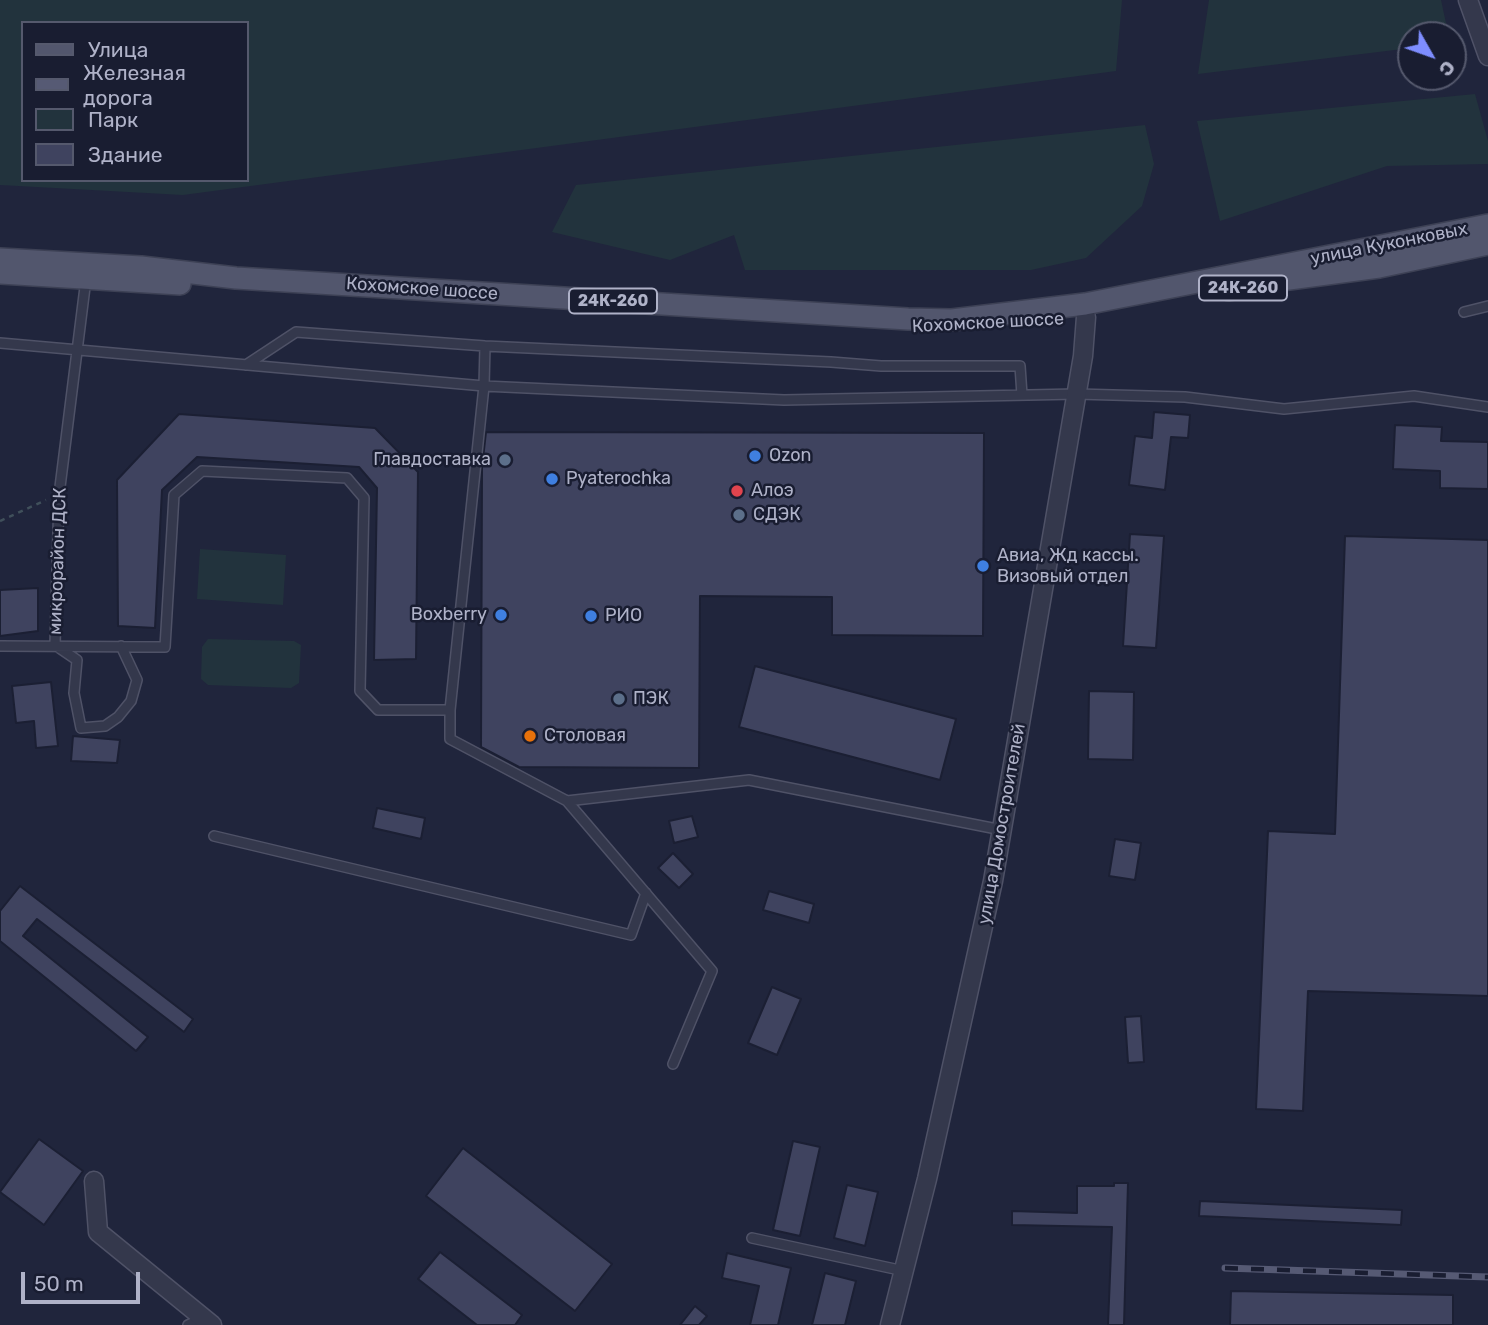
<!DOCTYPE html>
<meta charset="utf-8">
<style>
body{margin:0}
#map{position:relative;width:1488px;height:1325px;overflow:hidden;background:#20253c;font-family:Rubik,sans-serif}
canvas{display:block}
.legend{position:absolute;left:21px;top:21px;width:228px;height:161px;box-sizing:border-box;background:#191d31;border:2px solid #55596d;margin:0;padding:9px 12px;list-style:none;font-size:21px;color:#afb2c8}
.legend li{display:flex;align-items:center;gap:14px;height:35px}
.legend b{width:35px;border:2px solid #55596d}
.north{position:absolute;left:1397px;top:21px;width:70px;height:70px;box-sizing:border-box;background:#191d31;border:2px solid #55596d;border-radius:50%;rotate:130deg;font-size:19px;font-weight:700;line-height:28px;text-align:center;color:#afb2c8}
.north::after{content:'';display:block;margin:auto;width:24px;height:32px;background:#7e8dff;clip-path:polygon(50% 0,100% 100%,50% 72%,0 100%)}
.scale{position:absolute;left:21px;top:1272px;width:119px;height:32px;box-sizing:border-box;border:4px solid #afb2c8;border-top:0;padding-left:9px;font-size:21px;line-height:24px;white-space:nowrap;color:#afb2c8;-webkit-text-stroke:5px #191d31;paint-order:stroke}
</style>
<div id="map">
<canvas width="1488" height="1325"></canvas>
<ul class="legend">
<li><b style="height:9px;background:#52566d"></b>Улица</li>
<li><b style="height:9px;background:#565a74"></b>Железная дорога</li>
<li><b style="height:19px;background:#22333d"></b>Парк</li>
<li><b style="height:19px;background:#3f435f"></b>Здание</li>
</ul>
<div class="north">С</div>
<div class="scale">50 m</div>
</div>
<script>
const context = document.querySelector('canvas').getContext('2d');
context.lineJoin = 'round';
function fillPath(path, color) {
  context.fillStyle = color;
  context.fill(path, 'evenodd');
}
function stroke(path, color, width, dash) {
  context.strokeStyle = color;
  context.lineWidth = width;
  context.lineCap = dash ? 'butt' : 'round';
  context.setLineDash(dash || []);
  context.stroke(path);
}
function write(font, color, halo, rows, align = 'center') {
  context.font = font + ' Rubik,sans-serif';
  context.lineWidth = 5;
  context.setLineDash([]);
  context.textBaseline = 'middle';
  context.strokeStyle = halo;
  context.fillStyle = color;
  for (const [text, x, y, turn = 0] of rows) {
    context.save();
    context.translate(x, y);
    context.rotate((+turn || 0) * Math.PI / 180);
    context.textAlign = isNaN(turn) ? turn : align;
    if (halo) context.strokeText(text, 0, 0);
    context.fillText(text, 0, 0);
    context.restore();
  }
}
const green = new Path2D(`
 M0,0h1122l-6,71 -933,124 -183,-10zM23,23h224v157h-224z
 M1209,0h232l6,28 -10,7h-26v13l-213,26z
 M1475,94l13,47v23l-101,2 -167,55 -23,-100z
 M1145,125l9,39 -12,42 -56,52 -55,12h-286l-11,-35 -64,25 -118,-28 24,-47z
 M200,549l86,6 -3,50 -86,-6z
 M208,639l86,2 7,4 -2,38 -8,5 -83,-3 -7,-6 1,-32z`);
const building = new Path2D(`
 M1154,412l36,3 -2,23 -17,-1 -6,53 -36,-5 6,-49 17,2z
 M179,414l196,14 43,44 -2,187 -42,1 3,-172 -18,-21 -162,-10 -35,33 -7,138 -37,-2 -1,-146z
 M1395,425l47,2 -1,14 47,1v47l-48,-1v-17l-47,-2z
 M486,432l498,1 -1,203 -151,-1v-38l-132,-1 -1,172 -180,-1 -38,-20 1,-279z
 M1130,534l34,2 -8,112 -33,-2z
 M1345,536l143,4v456l-180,-5 -5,120 -47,-2 12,-278 67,3z
 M38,588v43l-38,5v-46z
 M755,666l201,53 -16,61 -201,-53z
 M51,682l7,64 -22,2 -2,-27 -18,2 -4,-37z
 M1089,691l45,1 -1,68 -45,-1z
 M73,736l47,4 -3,23 -46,-2z
 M377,808l48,10 -4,21 -48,-11z
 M692,816l6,21 -24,6 -5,-22z
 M1115,839l26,4 -6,37 -26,-4z
 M673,853l20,21 -14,14 -21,-20z
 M20,886l173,133 -9,13 -147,-113 -14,17 125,101 -12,14 -136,-110v-30z
 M769,891l45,13 -5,19 -46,-13z
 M772,987l29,12 -24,56 -29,-12z
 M1141,1016l3,46 -16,1 -3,-46z
 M39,1139l44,32 -39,54 -44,-33z
 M793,1141l27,6 -20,89 -27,-6z
 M463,1148l149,116 -37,47 -149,-115z
 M1114,1183h14l-4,142h-16l4,-98 -100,-2v-14l65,2v-27h37z
 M847,1185l31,7 -13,54 -31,-8z
 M1200,1201l202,9 -1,15 -202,-9z
 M440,1252l82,63 -7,10h-38l-59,-46z
 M727,1253l64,15 -13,57h-28l9,-39 -37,-8z
 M825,1273l31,8 -11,44h-33z
 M1231,1291l222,4v30h-223z
 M695,1306l12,10 -8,9h-19z`);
const path = new Path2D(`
 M0,521l46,-21`);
const lane = new Path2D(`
 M86,279l-27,216 -4,150 22,15 -3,33 7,35 24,-2 13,-9 13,-16 6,-21 -16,-34
 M1464,312l24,-6
 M0,343l484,43 300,14 293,-6 108,3 99,12 130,-13 74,11
 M485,346l-1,40 -34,324v29l117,62
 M246,365l50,-33 189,14 346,16 50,4h139l2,29
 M0,646l165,1 9,-152 28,-24 145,7 17,20 -4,193 18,19h72
 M214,836l417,99 15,-42
 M673,1064l39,-93 -145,-170 182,-21 253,50
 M752,1238l152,33
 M188,1325l15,-7`);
const street = new Path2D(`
 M1468,0l20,56
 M94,1181l4,51 114,93
 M890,1325l37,-146 66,-298 90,-525 3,-39`);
const primary = new Path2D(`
 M0,259l141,8 95,11 672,41 44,1 133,-16 403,-79
 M0,273l180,11
 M1229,290l60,-11 90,-12 109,-23`);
const rail = new Path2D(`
 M1225,1268l263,9`);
const markers = [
 [755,456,7,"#3f7fe0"],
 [505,460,7,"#5c6f8a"],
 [552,479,7,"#3f7fe0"],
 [737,491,7,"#e0444e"],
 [739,515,7,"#5c6f8a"],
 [983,566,7,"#3f7fe0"],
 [501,615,7,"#3f7fe0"],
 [591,616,7,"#3f7fe0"],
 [619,699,7,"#5c6f8a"],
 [530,736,7,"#e8710a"]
];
const shields = [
 [1243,288,88],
 [613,301,88]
];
const shieldNames = [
 ["24К-260",1243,288],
 ["24К-260",613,301]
];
const streetNames = [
 ["улица Куконковых",1389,244,-11],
 ["Кохомское шоссе",422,289,4],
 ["Кохомское шоссе",988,323,-3],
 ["микрорайон ДСК",58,561,-88],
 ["улица Домостроителей",1002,824,-80]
];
const poiNames = [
 ["Ozon",769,456],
 ["Главдоставка",491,460,"right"],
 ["Pyaterochka",566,479],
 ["Алоэ",751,491],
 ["СДЭК",753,515],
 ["Авиа, Жд кассы.",997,556],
 ["Визовый отдел",997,577],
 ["Boxberry",487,615,"right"],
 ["РИО",605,616],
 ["ПЭК",633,699],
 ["Столовая",544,736]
];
fillPath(green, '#22333d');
fillPath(building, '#3f435f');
stroke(building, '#1b1f33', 2);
stroke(lane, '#4f5267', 12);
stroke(street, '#4f5267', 21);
stroke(primary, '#3d4155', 24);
stroke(path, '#40505b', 2.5, [5, 5]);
stroke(lane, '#34384c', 9);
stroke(street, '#34384c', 18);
stroke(primary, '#52566d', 21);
stroke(rail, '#565a74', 7);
stroke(rail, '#191d31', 4.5, [13]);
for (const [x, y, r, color] of markers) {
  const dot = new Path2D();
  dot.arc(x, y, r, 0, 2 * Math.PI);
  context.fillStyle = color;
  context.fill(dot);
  stroke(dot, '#191d31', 2.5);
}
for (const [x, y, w] of shields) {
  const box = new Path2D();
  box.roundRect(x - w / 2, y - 12.5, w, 25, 5);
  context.fillStyle = '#191d31';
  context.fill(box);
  stroke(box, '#afb2c8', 2);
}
write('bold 16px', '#afb2c8', null, shieldNames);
write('18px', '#afb2c8', '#191d31', streetNames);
write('18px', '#afb2c8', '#191d31', poiNames, 'left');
</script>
